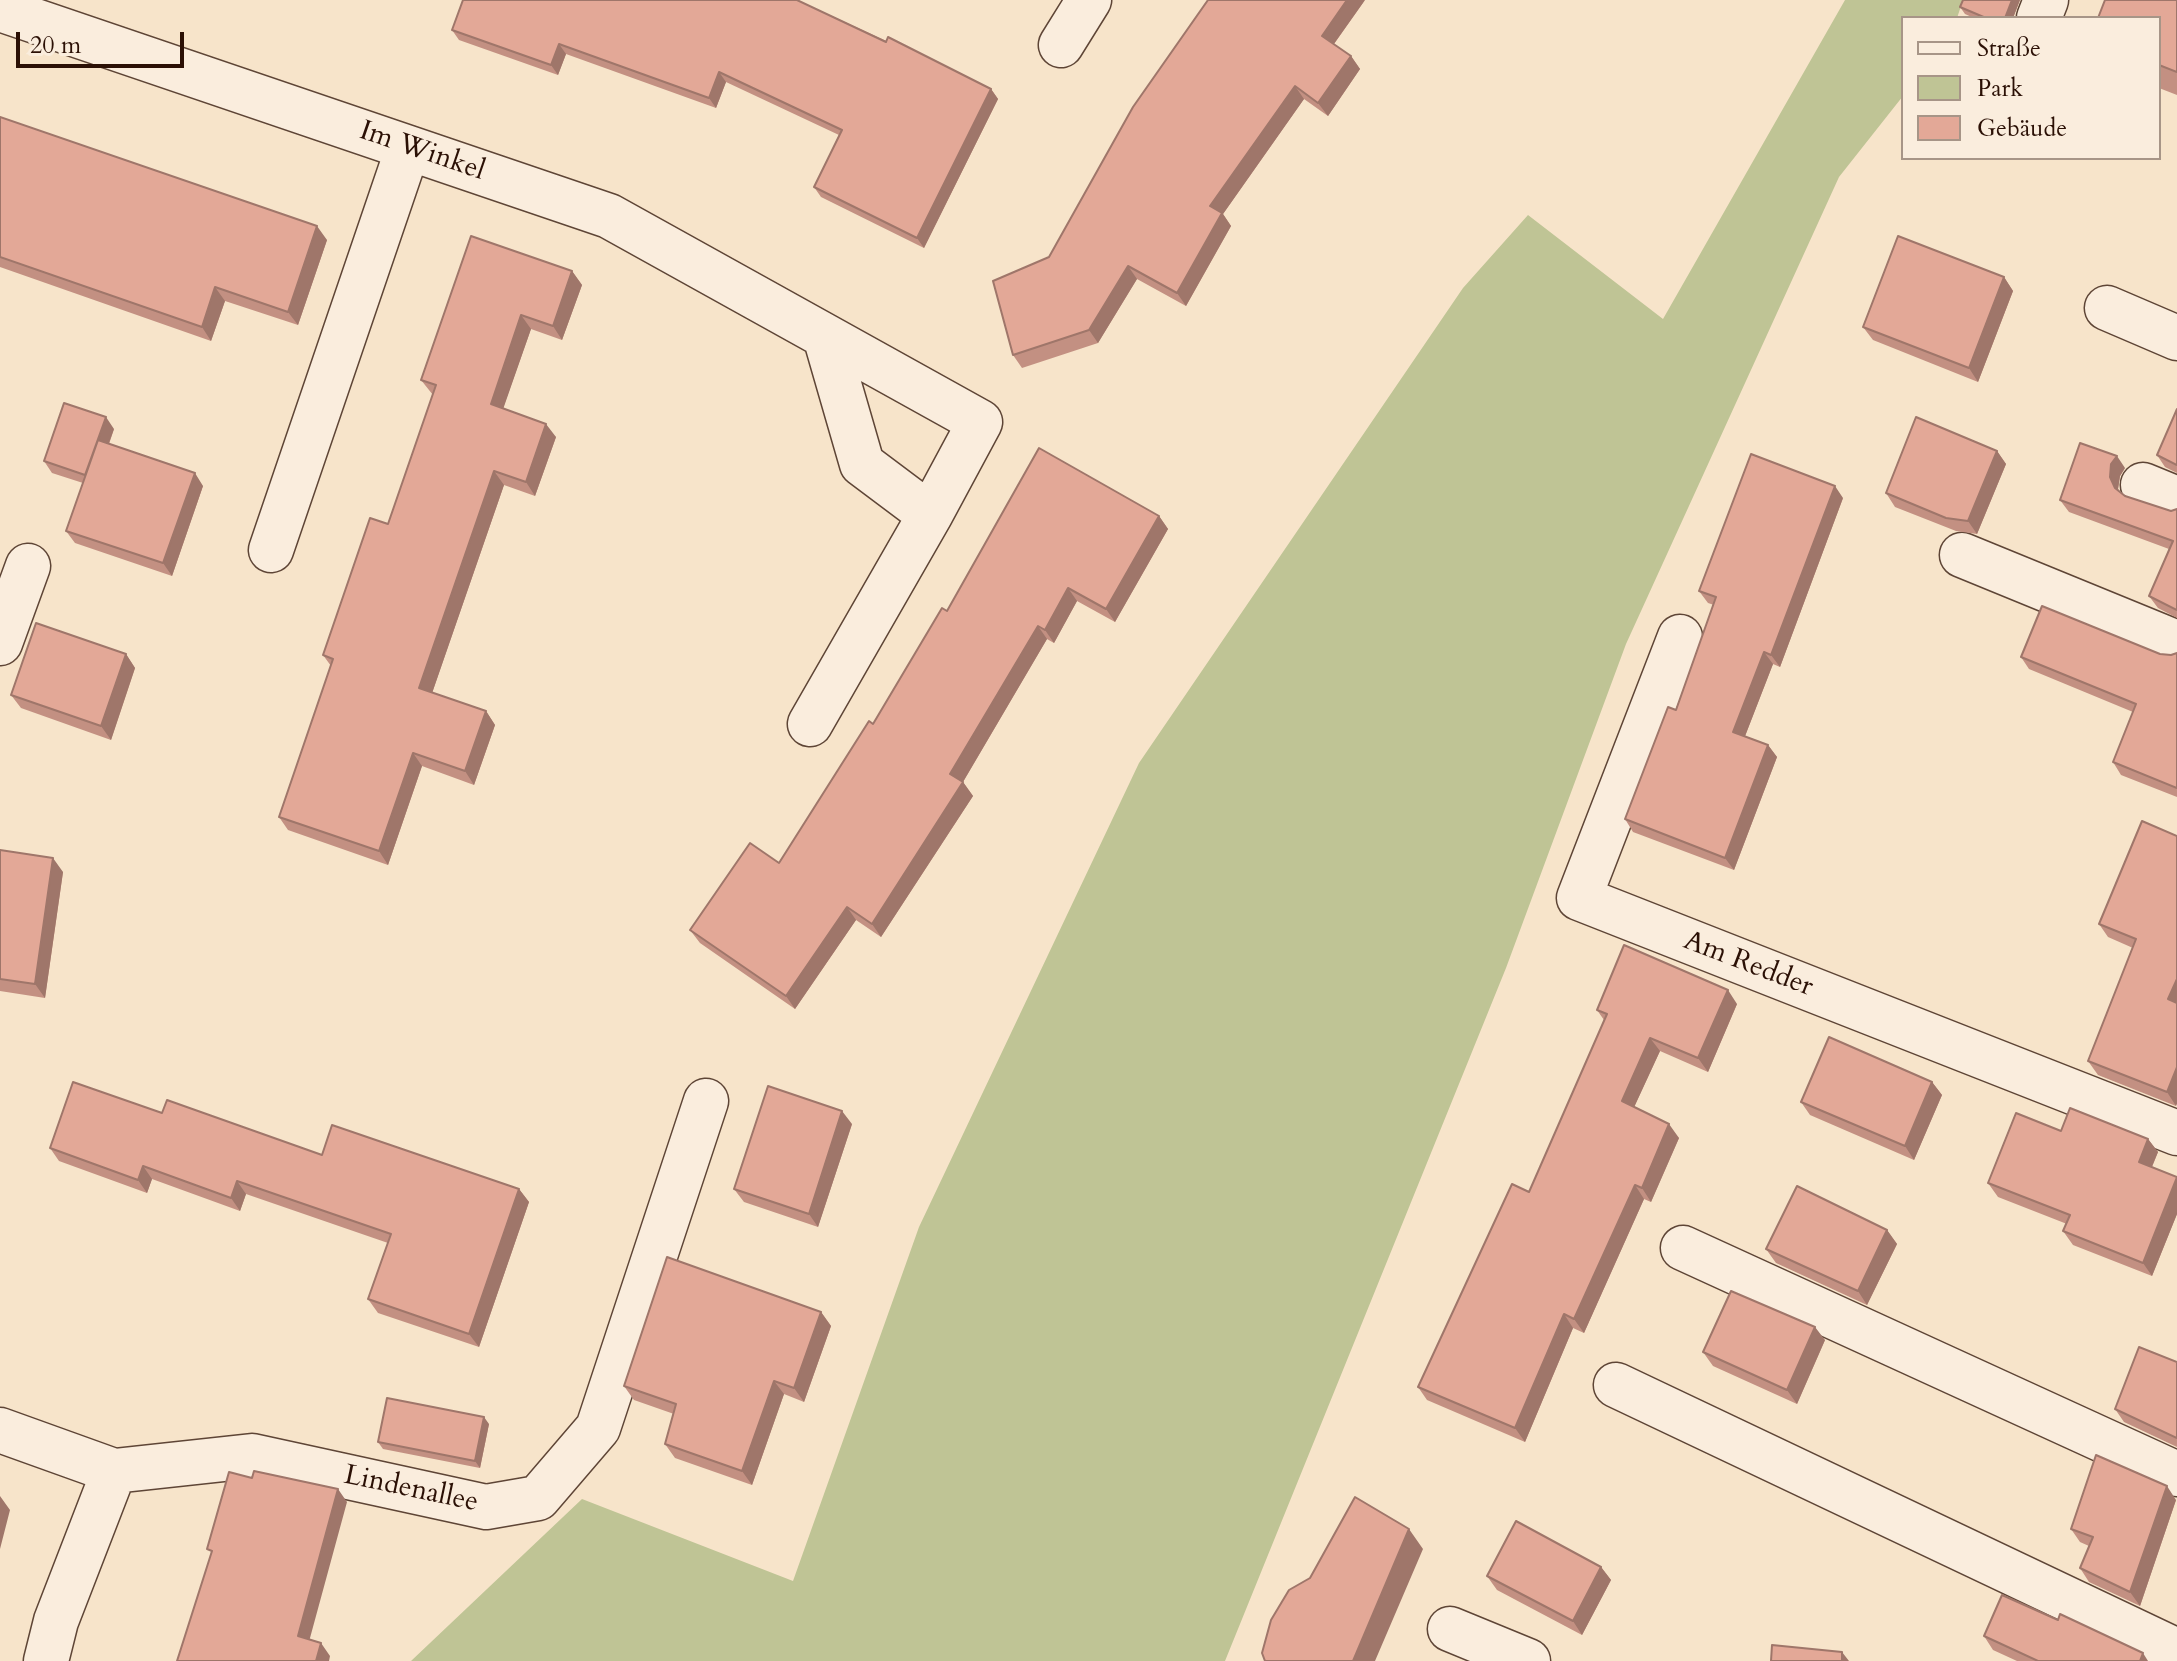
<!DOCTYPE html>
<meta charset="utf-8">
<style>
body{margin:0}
#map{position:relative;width:2177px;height:1661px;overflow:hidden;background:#f7e4ca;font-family:Cardo,serif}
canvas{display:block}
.legend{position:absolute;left:1901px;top:16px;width:260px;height:144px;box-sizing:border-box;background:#faeddd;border:2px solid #a79587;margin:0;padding:10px 14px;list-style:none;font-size:24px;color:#2b1005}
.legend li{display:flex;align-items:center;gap:16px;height:40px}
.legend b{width:40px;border:2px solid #a79587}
.scale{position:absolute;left:16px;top:32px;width:168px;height:36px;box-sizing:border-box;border:4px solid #2b1005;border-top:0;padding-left:10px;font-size:24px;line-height:28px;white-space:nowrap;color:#2b1005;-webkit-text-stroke:6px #faeddd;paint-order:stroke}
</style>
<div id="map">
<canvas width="2177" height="1661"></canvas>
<ul class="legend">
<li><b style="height:10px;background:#faeddd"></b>Straße</li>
<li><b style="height:22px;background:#bfc495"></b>Park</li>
<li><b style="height:22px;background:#e3a897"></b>Gebäude</li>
</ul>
<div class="scale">20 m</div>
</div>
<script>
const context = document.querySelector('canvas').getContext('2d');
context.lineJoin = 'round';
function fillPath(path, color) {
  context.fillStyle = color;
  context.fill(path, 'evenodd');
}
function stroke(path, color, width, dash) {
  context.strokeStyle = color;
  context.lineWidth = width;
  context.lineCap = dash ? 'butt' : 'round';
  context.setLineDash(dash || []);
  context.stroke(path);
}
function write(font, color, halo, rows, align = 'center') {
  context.font = font + ' Cardo,serif';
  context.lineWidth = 6;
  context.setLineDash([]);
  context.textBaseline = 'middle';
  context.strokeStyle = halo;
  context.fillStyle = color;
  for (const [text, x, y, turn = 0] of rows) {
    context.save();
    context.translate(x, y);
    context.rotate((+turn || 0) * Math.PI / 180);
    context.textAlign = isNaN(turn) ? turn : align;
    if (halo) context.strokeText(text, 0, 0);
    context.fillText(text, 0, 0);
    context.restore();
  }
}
const green = new Path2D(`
 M1845,0h118l-6,18h-54v78l-64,81 -213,467 -120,324 -281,693h-814l171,-162 211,82 126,-354 220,-464 324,-475 65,-73 135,104z`);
const minor = new Path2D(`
 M0,9l609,207 371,206 -50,93 -68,-51 -37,-128
 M2039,18l7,-18
 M1061,45l28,-45
 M2107,308l70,30
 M2143,485l34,14
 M271,550l137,-402
 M1962,555l215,88
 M1680,637l-101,261 598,235
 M0,643l28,-77
 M810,724l120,-209
 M1683,1248l494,226
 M1616,1385l561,266
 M0,1430l114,41 138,-15 234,51 52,-9 60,-70 108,-327
 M1450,1629l78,32
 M46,1661l10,-40 58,-150`);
const wall = new Path2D(`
 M461,0h336l194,89 7,10 -74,149 -103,-51 -7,-10 25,-52 -113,-53 -10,26 -150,-54 -8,21 -99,-35 -7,-10 11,-30z
 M1365,0l-31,44 17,12 9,13 -32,47 -24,-17 -81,115 8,12 -45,80 -49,-27 -39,64 -76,25 -9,-13 36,-98z
 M1963,0h57l-7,18h-39l-9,-4 -5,-7z
 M2177,0v95l-18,-7v-70z
 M0,117l327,123 -29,85 -73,-24 -14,40 -211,-74z
 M572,271l10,14 -20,55 -31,-11 -28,79 53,29 -21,59 -31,-11 -72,208 54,18 9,14 -21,60 -52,-19 -34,99 -100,-35 -9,-13 52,-151 -8,-11 65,-131 45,-129 -12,-15z
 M2004,277l9,14 -35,91 -105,-42 -10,-13z
 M2177,409v64l-12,-6 -8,-12z
 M114,429l-5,15 94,42 -31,90 -97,-33 -9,-12 17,-48 -31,-10 -8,-12z
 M1997,451l9,13 -29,70 -21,-3 -61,-24 -9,-14z
 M2125,468l-5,8 -2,13 2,3 5,4 46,15 6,-2v109l-19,-10 -9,-12 20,-47 -100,-37 -9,-12z
 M1843,498l-63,169 -7,-3 -28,72 23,9 9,12 -43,113 -101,-38 -8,-13 51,-109 38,-105 -6,-2 -9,-12z
 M1159,516l9,13 -53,93 -38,-21 -23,42 -7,-4 -84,143 10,14 -92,141 -25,-17 -61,89 -95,-66 -10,-13 89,-67 94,-139 74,-113z
 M2177,653v144l-56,-22 -8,-13 20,-50 -104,-43 -8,-12 139,-3 11,1z
 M126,654l9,14 -24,72 -90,-32 -10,-13z
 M2142,821l34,285 -78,-31 -10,-14 45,-113 -25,-11 -9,-13z
 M0,850l63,22 -18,126 -45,-7z
 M1737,1004l-29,68 -48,-21 -26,56 45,31 -28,64 -7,-3 -60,134 -11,-5 -48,114 -98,-42 -9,-13 111,-195 75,-172 -7,-10z
 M1932,1082l10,13 -28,65 -104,-45 -9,-13z
 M162,1113l160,42 197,34 10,13 -50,145 -101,-34 -10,-14 20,-56 -142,-49 -6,17 -88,-32 -5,14 -88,-32 -9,-13z
 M852,1124l-34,103 -74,-25 -10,-13z
 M2061,1131l87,8 10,13 -6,15 25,10v37l-25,62 -79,-31 -10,-14 4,-7 -69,-27 -10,-14z
 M1887,1230l10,14 -30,61 -91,-42 -10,-14z
 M821,1312l10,14 -27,76 -20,-8 -32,91 -77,-27 -10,-14 9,-30 -40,-14 -10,-14z
 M1825,1340l-28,64 -84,-38 -10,-14z
 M2177,1362v85l-53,-25 -9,-13z
 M489,1424l-9,44 -97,-19 -5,-7z
 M2176,1500l-36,106 -51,-24 -9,-14 9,-22 -9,-4 -9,-13z
 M1601,1567l10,13 -29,55 -85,-45 -10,-14z
 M1984,1636l164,25h-131l-24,-11z`);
const shadedWall = new Path2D(`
 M1347,0h18l-34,48 -9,-12z
 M2012,0h8l-7,18h-8z
 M559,44l7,10 -8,21 -7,-10z
 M1351,56l9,13 -32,47 -10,-13z
 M719,72l7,10 -10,26 -7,-10z
 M1295,86l9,13 -81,115 8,12 -45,80 -9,-13 33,-87z
 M991,89l7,10 -74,149 -7,-10z
 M317,226l10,14 -29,85 -10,-13z
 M1128,266l9,13 -39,64 -9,-13z
 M572,271l10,14 -20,55 -9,-14z
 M2004,277l9,14 -35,91 -9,-14z
 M215,287l10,14 -14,40 -9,-14z
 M521,315l10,14 -31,89 -9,-14z
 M106,417l8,12 -21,58 -8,-12z
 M546,424l10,13 -21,59 -9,-14z
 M1997,451l9,13 -29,70 -9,-13z
 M2117,456l8,12 -5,8 -2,13 6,12 -9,-13 -5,-11 1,-13z
 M494,471l10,14 -75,217 -10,-14z
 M195,473l8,13 -31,90 -9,-13z
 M1835,486l8,12 -63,169 -9,-12z
 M1159,516l9,13 -53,93 -9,-13z
 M1068,588l9,13 -23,42 -9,-13z
 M1038,626l9,13 -87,148 -10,-13z
 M1764,652l9,12 -31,80 -9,-12z
 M126,654l9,14 -24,72 -10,-14z
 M486,711l9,14 -21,60 -9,-14z
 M1768,745l9,12 -43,113 -9,-12z
 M413,753l9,13 -34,99 -9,-14z
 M963,782l10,14 -92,141 -9,-13z
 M53,858l10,14 -18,126 -10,-14z
 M847,907l9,13 -61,89 -9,-13z
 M2177,979v33l-9,-13z
 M1728,990l9,14 -29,68 -10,-14z
 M1650,1038l10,13 -29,63 -9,-13z
 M2177,1067v37l-1,2 -9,-14z
 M1932,1082l10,13 -28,65 -9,-14z
 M842,1111l10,13 -34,103 -9,-13z
 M1669,1124l10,14 -28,64 -9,-14z
 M2148,1139l10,13 -10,24 -9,-14z
 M143,1166l9,13 -5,14 -9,-13z
 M2177,1177v37l-25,62 -9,-13z
 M237,1181l9,13 -6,17 -9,-13z
 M1635,1185l9,14 -60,134 -10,-14z
 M519,1189l10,13 -50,145 -10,-13z
 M1887,1230l10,14 -30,61 -9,-14z
 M821,1312l10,14 -27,76 -10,-14z
 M1564,1314l9,14 -48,114 -10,-14z
 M1815,1327l10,13 -28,64 -10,-14z
 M774,1381l10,13 -32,91 -10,-14z
 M484,1417l5,7 -9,44 -5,-7z
 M2167,1486l9,14 -36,106 -10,-14z
 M338,1489l9,13 -40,147 -9,-13z
 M0,1496l10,14 -10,39z
 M1409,1529l14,20 -48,112h-22z
 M1601,1567l10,13 -29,55 -9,-14z
 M321,1643l9,13 -1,5h-13z
 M1842,1652l7,9h-7z
 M2143,1653l5,8h-8z`);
const building = new Path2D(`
 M463,0h334l89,42 2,-5 103,52 -74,149 -103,-51 28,-57 -123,-58 -10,26 -150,-54 -8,21 -99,-35z
 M1208,0h139l-25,36 29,20 -33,47 -23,-17 -85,120 12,7 -45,80 -49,-27 -39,64 -76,25 -20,-74 56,-24 84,-150z
 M1963,0h49l-7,18h-19l-26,-11z
 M2105,0h72v72l-18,-7v-47h-61z
 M0,117l317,109 -29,86 -73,-25 -13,40 -202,-70z
 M471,236l101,35 -19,55 -32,-11 -30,89 55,20 -20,58 -32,-11 -75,217 67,23 -21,60 -52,-18 -34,98 -100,-34 54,-158 -10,-4 47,-137 18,6 48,-139 -15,-5z
 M1898,236l106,41 -35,91 -106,-41z
 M64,403l42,14 -21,58 -41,-14z
 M2177,409v56l-20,-10z
 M1916,417l81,34 -29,70 -22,-3 -60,-25z
 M98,440l97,33 -32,90 -97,-32z
 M2080,443l37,13 -6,8 -1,13 5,11 10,8 46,15 6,-2v101l-28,-14 24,-55 -113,-41z
 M1039,448l120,68 -53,93 -38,-21 -23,42 -7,-4 -88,148 13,8 -91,142 -25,-17 -61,89 -96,-66 60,-87 29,20 90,-142 4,3 69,-116 5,3z
 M1751,454l84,32 -64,169 -7,-3 -31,80 35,13 -43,113 -100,-39 43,-112 8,3 40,-113 -17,-6z
 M2042,606l118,48 11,1 6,-2v135l-64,-26 23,-58 -115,-47z
 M36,623l90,31 -25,72 -90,-31z
 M2142,821l35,15v143l-9,20 9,4v64l-10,25 -79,-31 48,-122 -37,-15z
 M0,850l53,8 -18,126 -35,-5z
 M1624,945l104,45 -30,68 -48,-20 -28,63 47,23 -27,64 -7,-3 -61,134 -10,-5 -49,114 -97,-41 94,-203 17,8 78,-178 -10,-4z
 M1829,1037l103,45 -27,64 -104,-44z
 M73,1082l89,31 5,-13 155,55 10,-30 187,64 -50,145 -101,-35 23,-65 -154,-53 -6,17 -88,-32 -5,14 -88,-32z
 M768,1086l74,25 -33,103 -75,-25z
 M2070,1108l78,31 -9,23 38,15 -34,86 -80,-32 7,-16 -82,-32 28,-70 45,18z
 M1797,1186l90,44 -29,61 -92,-42z
 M667,1257l154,55 -27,76 -20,-7 -32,90 -77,-27 11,-40 -52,-18z
 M1731,1291l84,36 -28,63 -84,-38z
 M2139,1347l38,15v76l-62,-29z
 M387,1398l97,19 -9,44 -97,-19z
 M2096,1455l71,31 -37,106 -50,-24 13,-31 -22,-8z
 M254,1471l84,18 -40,147 23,7 -5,18h-139l35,-110 -5,-2 22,-77 23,6z
 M1355,1497l54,32 -56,132h-88l-3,-8 9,-33 18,-30 21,-12z
 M1516,1521l85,46 -28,54 -86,-45z
 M2002,1595l56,25 2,-6 83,39 -3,8h-102l-54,-25z
 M1772,1645l70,7v9h-71z`);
const streetNames = [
 ["Im Winkel",422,152,19],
 ["Am Redder",1748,965,21],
 ["Lindenallee",411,1490,12]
];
fillPath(green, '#bfc495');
stroke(minor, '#5e4536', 47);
stroke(minor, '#faeddd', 44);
fillPath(wall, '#c39082');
fillPath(shadedWall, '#9f766a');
fillPath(building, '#e3a897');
stroke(building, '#9f766a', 2);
write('28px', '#2b1005', '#faeddd', streetNames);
</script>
